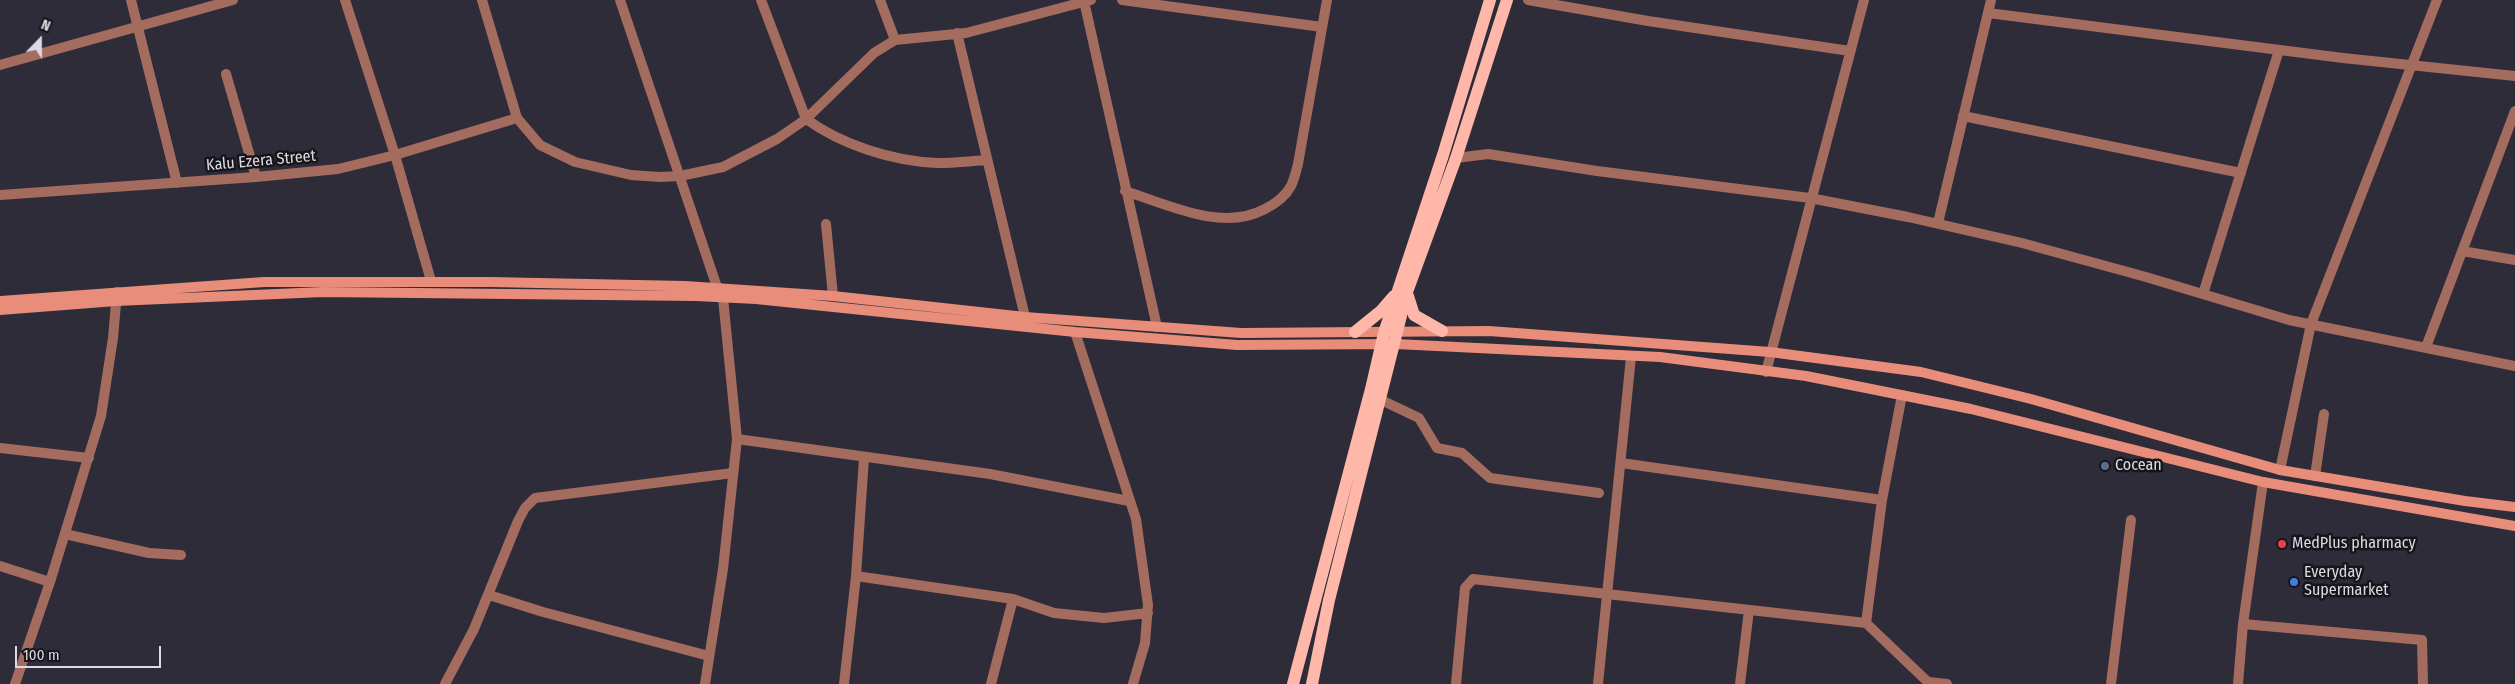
<!DOCTYPE html>
<style>
body{margin:0}
#map{position:relative;width:2515px;height:684px;overflow:hidden;background:#2d2c38;font-family:"Fira Sans Condensed",sans-serif}
canvas{display:block}
.north{position:absolute;left:15px;top:15px;width:50px;height:50px;-webkit-text-stroke:4px #15151b;paint-order:stroke;rotate:22deg;font-size:14px;font-weight:700;line-height:20px;text-align:center;color:#dcdbe3}
.north::after{content:'';display:block;margin:auto;width:18px;height:22px;background:#dcdbe3;clip-path:polygon(50% 0,100% 100%,50% 72%,0 100%)}
.scale{position:absolute;left:15px;top:646px;width:146px;height:22px;box-sizing:border-box;border:2px solid #dcdbe3;border-top:0;padding-left:6px;font-size:15px;line-height:18px;white-space:nowrap;color:#dcdbe3;-webkit-text-stroke:4px #15151b;paint-order:stroke}
</style>
<div id="map">
<canvas width="2515" height="684"></canvas>
<div class="north">N</div>
<div class="scale">100 m</div>
</div>
<script>
const context = document.querySelector('canvas').getContext('2d');
context.lineJoin = 'round';
function stroke(path, color, width, dash) {
  context.strokeStyle = color;
  context.lineWidth = width;
  context.lineCap = dash ? 'butt' : 'round';
  context.setLineDash(dash || []);
  context.stroke(path);
}
function write(font, color, halo, rows, align = 'center') {
  context.font = font + ' "Fira Sans Condensed",sans-serif';
  context.lineWidth = 5;
  context.setLineDash([]);
  context.textBaseline = 'middle';
  context.strokeStyle = halo;
  context.fillStyle = color;
  for (const [text, x, y, turn = 0] of rows) {
    context.save();
    context.translate(x, y);
    context.rotate((+turn || 0) * Math.PI / 180);
    context.textAlign = isNaN(turn) ? turn : align;
    if (halo) context.strokeText(text, 0, 0);
    context.fillText(text, 0, 0);
    context.restore();
  }
}
const street = new Path2D(`
 M131,0l46,183
 M345,0l50,155 36,126
 M482,0l35,118 23,27 35,17 56,13 29,2 20,-1 43,-9 54,-28 29,-20 68,-66 21,-13 71,-7 125,-33
 M620,0l97,287
 M761,0l45,119c36,26 86,42 131,44 17,0 34,-2 50,-3
 M880,0l15,40
 M1122,0l200,27
 M1528,0l120,21 202,30
 M1084,1l73,326
 M1988,13l355,45 172,18
 M957,33l68,284
 M0,65l233,-65
 M226,74l30,103
 M1963,116l278,57
 M1456,158l32,-4 109,17 213,27 98,19 114,26 124,34 143,43 226,46
 M1125,191c44,14 97,41 140,18 10,-5 20,-12 26,-23 3,-6 5,-14 7,-22l29,-164
 M0,195l256,-18 82,-8 57,-14 122,-37
 M1938,223l53,-223
 M826,224l7,72
 M2462,251l53,9
 M2203,294l76,-244
 M1075,332l61,187 12,86 -3,38 -12,41
 M2426,347l89,-236
 M1766,372l98,-372
 M1902,395l-20,105 -16,123 64,61
 M1379,399l40,19 18,30 25,5 28,25 109,15
 M737,439l253,35 139,27
 M0,448l89,10
 M1621,463l261,37
 M2280,470l31,-146 126,-324
 M2315,476l9,-62
 M65,534l84,19 32,2
 M0,566l50,16
 M856,576l157,23 41,14 50,5 44,-5
 M489,595l54,17 166,44
 M2243,624l179,16 1,44
 M1929,682l18,2
 M15,684l35,-102 51,-166 12,-78 4,-46
 M445,684l29,-55 44,-108 7,-13 10,-10 198,-25
 M705,684l18,-115 14,-130 -14,-141
 M844,684l12,-108 8,-118
 M991,684l22,-85
 M1456,684l9,-96 8,-9 393,44
 M1598,684l33,-327
 M1740,684l9,-74
 M2111,684l20,-164
 M2238,684l5,-60 20,-142`);
const secondary = new Path2D(`
 M0,301l264,-19h226l195,4 148,10 192,21 216,16 248,-2 281,21 151,20 110,27 249,71 185,31 50,6
 M0,310l116,-9 207,-9 373,4 60,3 319,33 162,13 159,-1 264,13 146,19 165,33 292,73 252,44`);
const primary = new Path2D(`
 M1408,296l6,19 28,16
 M1355,332l26,-21 13,-15
 M1293,684l78,-295 13,-56 59,-178 47,-155
 M1312,684l17,-84 78,-308 49,-134 51,-158`);
const markers = [
 [2105,466,5,"#5c6f8a"],
 [2282,544,5,"#e0444e"],
 [2294,582,5,"#3f7fe0"]
];
const streetNames = [
 ["Kalu Ezera Street",261,161,-5]
];
const poiNames = [
 ["Cocean",2115,466],
 ["MedPlus pharmacy",2292,544],
 ["Everyday",2304,573],
 ["Supermarket",2304,591]
];
stroke(street, '#a46b5f', 10);
stroke(secondary, '#e88d79', 10);
stroke(primary, '#feb7a8', 12);
for (const [x, y, r, color] of markers) {
  const dot = new Path2D();
  dot.arc(x, y, r, 0, 2 * Math.PI);
  context.fillStyle = color;
  context.fill(dot);
  stroke(dot, '#15151b', 2);
}
write('16px', '#dcdbe3', '#15151b', streetNames);
write('16px', '#dcdbe3', '#15151b', poiNames, 'left');
</script>
